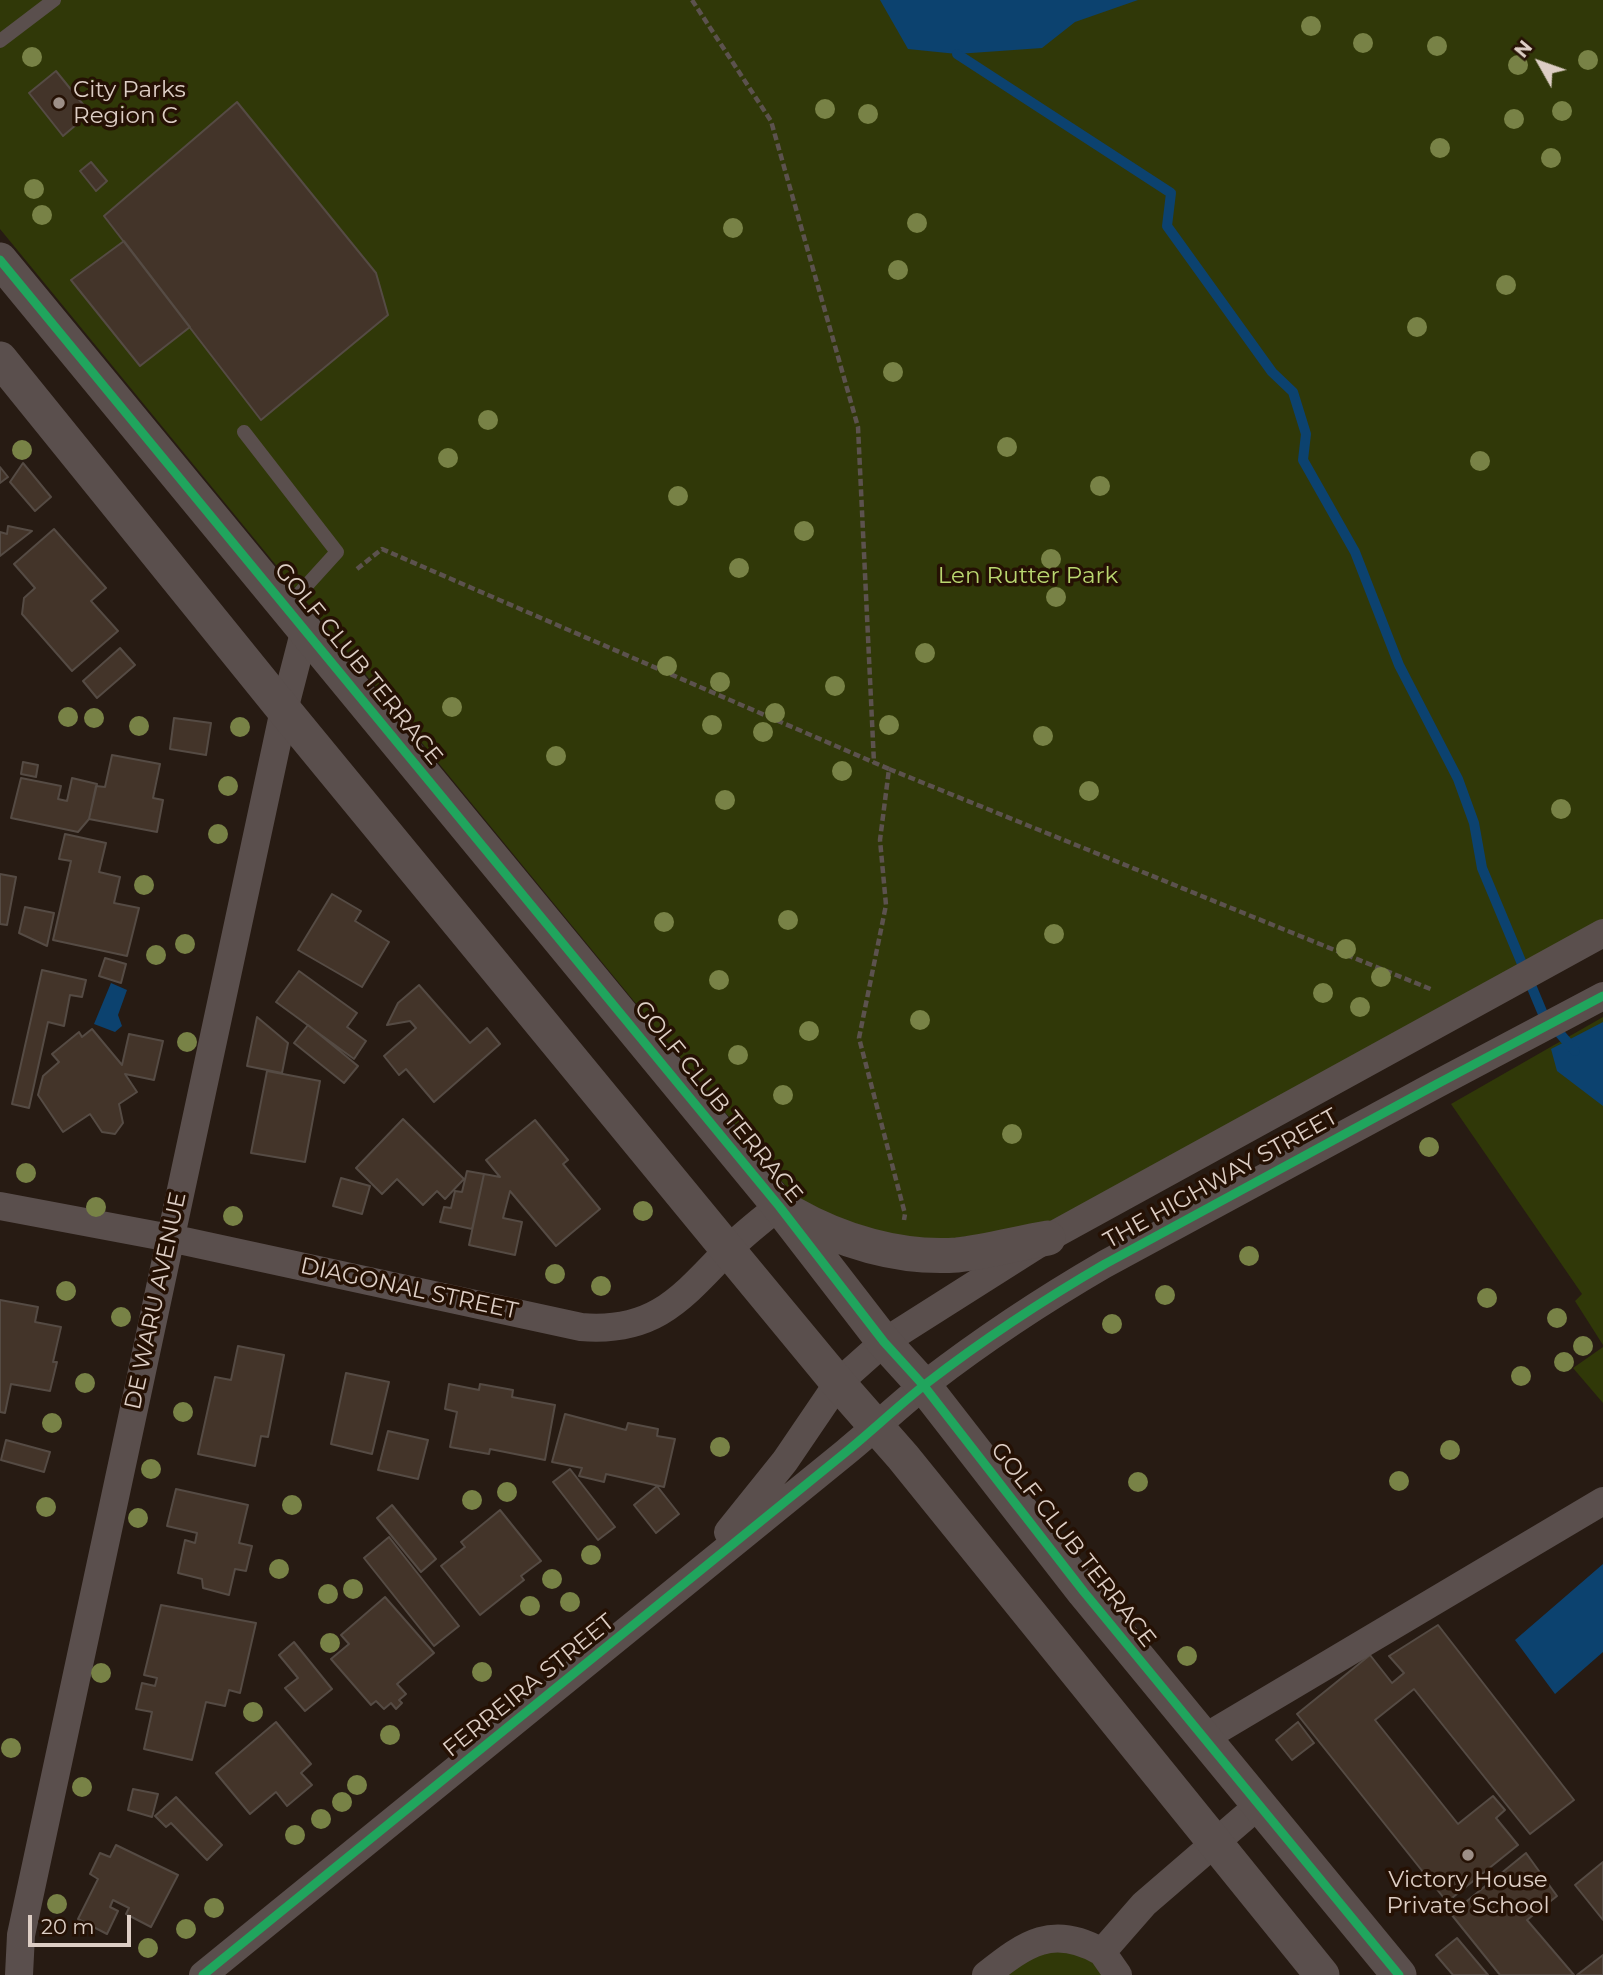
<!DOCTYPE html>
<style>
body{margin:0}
#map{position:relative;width:1603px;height:1975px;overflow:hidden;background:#271b13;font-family:Montserrat,sans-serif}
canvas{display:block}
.north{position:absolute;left:1505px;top:28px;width:70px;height:70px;-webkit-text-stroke:5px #251104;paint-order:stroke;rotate:310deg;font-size:19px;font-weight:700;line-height:28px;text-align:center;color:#ddcec5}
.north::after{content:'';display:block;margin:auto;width:24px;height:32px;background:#ddcec5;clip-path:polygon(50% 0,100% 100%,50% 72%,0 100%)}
.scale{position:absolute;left:28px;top:1915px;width:103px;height:32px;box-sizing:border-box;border:4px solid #ddcec5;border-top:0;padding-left:9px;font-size:21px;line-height:24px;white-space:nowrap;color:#ddcec5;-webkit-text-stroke:5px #251104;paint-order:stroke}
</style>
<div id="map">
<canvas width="1603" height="1975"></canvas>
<div class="north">N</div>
<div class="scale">20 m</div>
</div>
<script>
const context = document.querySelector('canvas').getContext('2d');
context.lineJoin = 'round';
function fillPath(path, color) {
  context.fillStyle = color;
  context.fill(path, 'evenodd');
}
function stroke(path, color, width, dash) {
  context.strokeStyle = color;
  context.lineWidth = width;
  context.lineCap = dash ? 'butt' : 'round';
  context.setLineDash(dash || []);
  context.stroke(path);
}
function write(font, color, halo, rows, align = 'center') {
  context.font = font + ' Montserrat,sans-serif';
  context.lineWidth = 7;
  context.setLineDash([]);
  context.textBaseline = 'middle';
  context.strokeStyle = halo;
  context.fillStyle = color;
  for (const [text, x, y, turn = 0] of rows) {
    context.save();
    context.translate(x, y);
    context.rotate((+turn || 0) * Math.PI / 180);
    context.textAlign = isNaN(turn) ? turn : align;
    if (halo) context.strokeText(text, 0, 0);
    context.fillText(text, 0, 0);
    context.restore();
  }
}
const green = new Path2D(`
 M0,0h1603v926l-561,301 -126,16 -113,-36 -803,-978z
 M1603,1017v328l-28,-44 7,-7 -131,-190z
 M1603,1347v56l-30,-35z
 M1047,1949l40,7 19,19h-101z`);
const water = new Path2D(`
 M880,0h258l-63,22 -33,26 -85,6 -49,-5z
 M111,983l16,7 -9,25 4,11 -7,6 -21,-8z
 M1603,1022v84l-46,-35 -6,-22z
 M1603,1564v88l-48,42 -40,-54z`);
const stream = new Path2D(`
 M957,54l214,139 -4,33 105,146 21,20 13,42 -3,26 52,92 44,113 59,114 16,44 8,45 61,146 32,37`);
const building = new Path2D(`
 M56,71l34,42 -27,23 -34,-43z
 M237,102l139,171 12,42 -127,105 -157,-204z
 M91,162l16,19 -11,10 -16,-20z
 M124,241l66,86 -50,39 -69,-86z
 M23,463l28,34 -16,14 -25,-29z
 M0,467l8,10 -8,6z
 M8,526l24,5 -32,25v-24l7,2z
 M54,529l52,59 -15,13 27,30 -46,40 -50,-57 2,-16 11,-10 -21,-24z
 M120,648l15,17 -38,33 -14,-17z
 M174,718l37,5 -5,32 -36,-6z
 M112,755l48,9 -7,34 10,2 -6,32 -68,-13 7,-33 9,1z
 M23,762l15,3 -2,12 -15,-3z
 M21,778l40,8 -3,13 9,2 5,-23 25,6 -8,35 -11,13 -67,-14z
 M65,834l41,9 -7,29 21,5 -6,26 25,5 -12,48 -74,-16 18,-79 -12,-2z
 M0,874l16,3 -9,48 -7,-1z
 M332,894l29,17 -6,10 34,21 -27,45 -64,-37z
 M25,907l29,6 -7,33 -28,-13z
 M105,958l21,6 -5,19 -22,-7z
 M42,970l44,10 -4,17 -12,-2 -6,31 -16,-4 -19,86 -17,-4z
 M299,971l58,42 -10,14 19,14 -12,18 -78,-57z
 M419,985l51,58 17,-15 13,16 -66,58 -28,-33 -7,6 -15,-19 32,-28 -6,-7 -23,4 11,-22z
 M257,1017l31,26 -6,30 -35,-7z
 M308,1025l50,41 -14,17 -50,-40z
 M92,1029l30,36 7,-31 34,7 -9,39 -29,-6 12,18 -18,12 4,19 -8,11 -13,-2 -12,-18 -27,18 -25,-37 5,-19 16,-14 -7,-8 27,-22 3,5z
 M267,1071l53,10 -15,81 -54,-9z
 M403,1119l61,60 -19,20 -8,-8 -14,14 -26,-26 -15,15 -26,-26z
 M535,1120l33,40 -5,4 37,45 -44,37 -46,-55 -7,27 19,4 -7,33 -46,-10 15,-71 16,3 -14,-17z
 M467,1171l17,3 -12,55 -32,-7 4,-15 7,1 4,-17 7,1z
 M341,1178l29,8 -8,28 -29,-8z
 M0,1300l38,7 -3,15 26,5 -8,35h4l-7,29 -39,-7 -6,29 -5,-1z
 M238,1346l46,9 -16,82 -7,-1 -6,30 -57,-12 17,-77 16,3z
 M346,1373l43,9 -17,72 -41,-10z
 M449,1384l30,6 1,-6 33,6 -1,7 43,8 -10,55 -55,-11 -1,5 -39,-7 7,-35 -12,-3z
 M565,1414l61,16 2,-7 30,6 -1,7 18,3 -11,48 -58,-13 -2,8 -25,-6 3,-8 -30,-6z
 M388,1431l40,9 -10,39 -40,-9z
 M6,1440l44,12 -6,20 -43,-12z
 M570,1469l45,58 -17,13 -45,-58z
 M657,1486l22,28 -23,19 -22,-28z
 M176,1489l72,16 -9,38 13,3 -6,25 -11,-2 -6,26 -26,-7 -1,-9 -24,-6 7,-33 10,3 2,-10 -30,-7z
 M392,1505l44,54 -15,13 -44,-54z
 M500,1510l41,51 -20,15 3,4 -44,35 -39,-49 24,-19 -4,-5z
 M389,1537l70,89 -25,20 -70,-88z
 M385,1597l49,56 -37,31 9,10 -7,6 3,3 -6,6 -5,-6 -7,6 -8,-8 -5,4 -40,-46 18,-15 -8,-9z
 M161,1605l95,18 -16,70 -11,-3 -4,16 -19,-4 -14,58 -48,-11 8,-37 -16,-3 6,-26 13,3 2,-8 -13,-3z
 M1438,1625l136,175 -44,34 -116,-145 -39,31 83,104 35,-28 12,14 -9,8 22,27 -71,57 -150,-188 73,-59 22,28 12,-10 -15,-17z
 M294,1642l38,47 -27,22 -20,-23 13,-10 -19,-23z
 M276,1722l35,42 -10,9 11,12 -25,21 -11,-14 -26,22 -34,-41z
 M1298,1722l16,21 -22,17 -16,-20z
 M133,1789l25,5 -6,23 -24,-7z
 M176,1797l46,48 -15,15 -36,-37 -5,4 -11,-11z
 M116,1845l62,30 -27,52 -25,-13 3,-6 -16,-8 -3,7 8,4 -11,23 -29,-15 20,-40 -8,-5 10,-21 10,4z
 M1526,1853l31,43 -30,24 47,55h-74l-49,-61z
 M1603,1862v58l-28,-35z
 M1457,1938l31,37h-35l-17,-20z
 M1603,1955v20h-26z`);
const path = new Path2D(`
 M692,0l79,121 87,306 16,336
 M357,569l25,-20 507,220 -9,71 6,65 -27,133 46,176 -1,6
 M889,769l544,221`);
const service = new Path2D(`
 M0,41l54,-41
 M244,432l93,120 -50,55`);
const minor = new Path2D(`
 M0,1206l170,32 411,89c72,6 99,-27 145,-75 16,-17 35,-31 53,-46
 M728,1532l57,-71 53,-78 46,-41 164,-104 555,-305
 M1204,1738l399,-237
 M19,1975l2,-40 263,-1225 21,-81
 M203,1975l643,-523c27,-22 53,-47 81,-69 57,-44 116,-83 178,-119l332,-180 166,-88
 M986,1975c40,-32 67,-51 116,-23
 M1118,1975l-16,-23 42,-48 116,-100`);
const tertiary = new Path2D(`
 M0,260l779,946 105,136 40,44 160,206 315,383
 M0,359l284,351 444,540 110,133 65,74 419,518
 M791,1213c49,28 108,46 166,42 30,-3 61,-12 91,-17`);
const cycleway = new Path2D(`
 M0,260l779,946 105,136 40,44 160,206 315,383
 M203,1975l643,-523c27,-22 53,-47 81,-69 57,-44 116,-83 178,-119l332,-180 166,-88`);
const trees = [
 [1311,26],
 [1363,43],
 [1437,46],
 [32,57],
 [1588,60],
 [1518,65],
 [825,109],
 [1562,111],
 [868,114],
 [1514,119],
 [1440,148],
 [1551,158],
 [34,189],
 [42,215],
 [917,223],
 [733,228],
 [898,270],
 [1506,285],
 [1417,327],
 [893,372],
 [488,420],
 [1007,447],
 [22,450],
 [448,458],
 [1480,461],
 [1100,486],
 [678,496],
 [804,531],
 [1051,559],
 [739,568],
 [1056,597],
 [925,653],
 [667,666],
 [720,682],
 [835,686],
 [452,707],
 [775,713],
 [68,717],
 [94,718],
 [712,725],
 [889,725],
 [139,726],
 [240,727],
 [763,732],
 [1043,736],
 [556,756],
 [842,771],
 [228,786],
 [1089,791],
 [725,800],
 [1561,809],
 [218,834],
 [144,885],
 [788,920],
 [664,922],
 [1054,934],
 [185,944],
 [1346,949],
 [156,955],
 [1381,977],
 [719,980],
 [1323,993],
 [1360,1007],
 [920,1020],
 [809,1031],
 [187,1042],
 [738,1055],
 [783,1095],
 [1012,1134],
 [1429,1147],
 [26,1173],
 [96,1207],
 [643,1211],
 [233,1216],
 [1249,1256],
 [555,1274],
 [601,1286],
 [66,1291],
 [1165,1295],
 [1487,1298],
 [121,1317],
 [1557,1318],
 [1112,1324],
 [1583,1346],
 [1564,1362],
 [1521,1376],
 [85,1383],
 [183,1412],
 [52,1423],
 [720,1447],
 [1450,1450],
 [151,1469],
 [1399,1481],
 [1138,1482],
 [507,1492],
 [472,1500],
 [292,1505],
 [46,1507],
 [138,1518],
 [591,1555],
 [279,1569],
 [552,1579],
 [353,1589],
 [328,1594],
 [570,1602],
 [530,1606],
 [330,1643],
 [1187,1656],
 [482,1672],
 [101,1673],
 [253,1712],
 [390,1735],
 [11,1748],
 [357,1785],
 [82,1787],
 [342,1802],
 [321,1819],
 [295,1835],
 [57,1904],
 [214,1908],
 [186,1929],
 [148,1948]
];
const markers = [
 [59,103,7,"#9d8f87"],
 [1468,1855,7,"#9d8f87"]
];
const poiNames = [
 ["City Parks",73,90],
 ["Region C",73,116],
 ["Victory House",1468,1880,"center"],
 ["Private School",1468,1906,"center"]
];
const parkNames = [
 ["Len Rutter Park",1028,576]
];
const streetNames = [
 ["GOLF CLUB TERRACE",358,664,51],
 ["GOLF CLUB TERRACE",718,1102,51],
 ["THE HIGHWAY STREET",1221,1179,-29],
 ["DIAGONAL STREET",409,1289,12],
 ["DE WARU AVENUE",156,1301,-78],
 ["GOLF CLUB TERRACE",1073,1545,52],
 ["FERREIRA STREET",529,1686,-39]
];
fillPath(green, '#303808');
fillPath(water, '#0c426f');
stroke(stream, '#0c426f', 10);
fillPath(building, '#433429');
stroke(building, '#554b44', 2);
stroke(path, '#5c524e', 4.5, [7, 3.5]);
stroke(service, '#5a4f4d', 14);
stroke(minor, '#5a4f4d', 28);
stroke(tertiary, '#5a4f4d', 35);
stroke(cycleway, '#20a55d', 9);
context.fillStyle = '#788246';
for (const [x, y] of trees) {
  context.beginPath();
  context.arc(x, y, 10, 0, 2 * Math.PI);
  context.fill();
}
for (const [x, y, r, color] of markers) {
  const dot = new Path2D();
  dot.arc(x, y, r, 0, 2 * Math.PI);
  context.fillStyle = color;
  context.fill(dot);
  stroke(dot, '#251104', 2.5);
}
write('23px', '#ddcec5', '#251104', poiNames, 'left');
write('23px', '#bad770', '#251104', parkNames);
write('23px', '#ddcec5', '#251104', streetNames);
</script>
